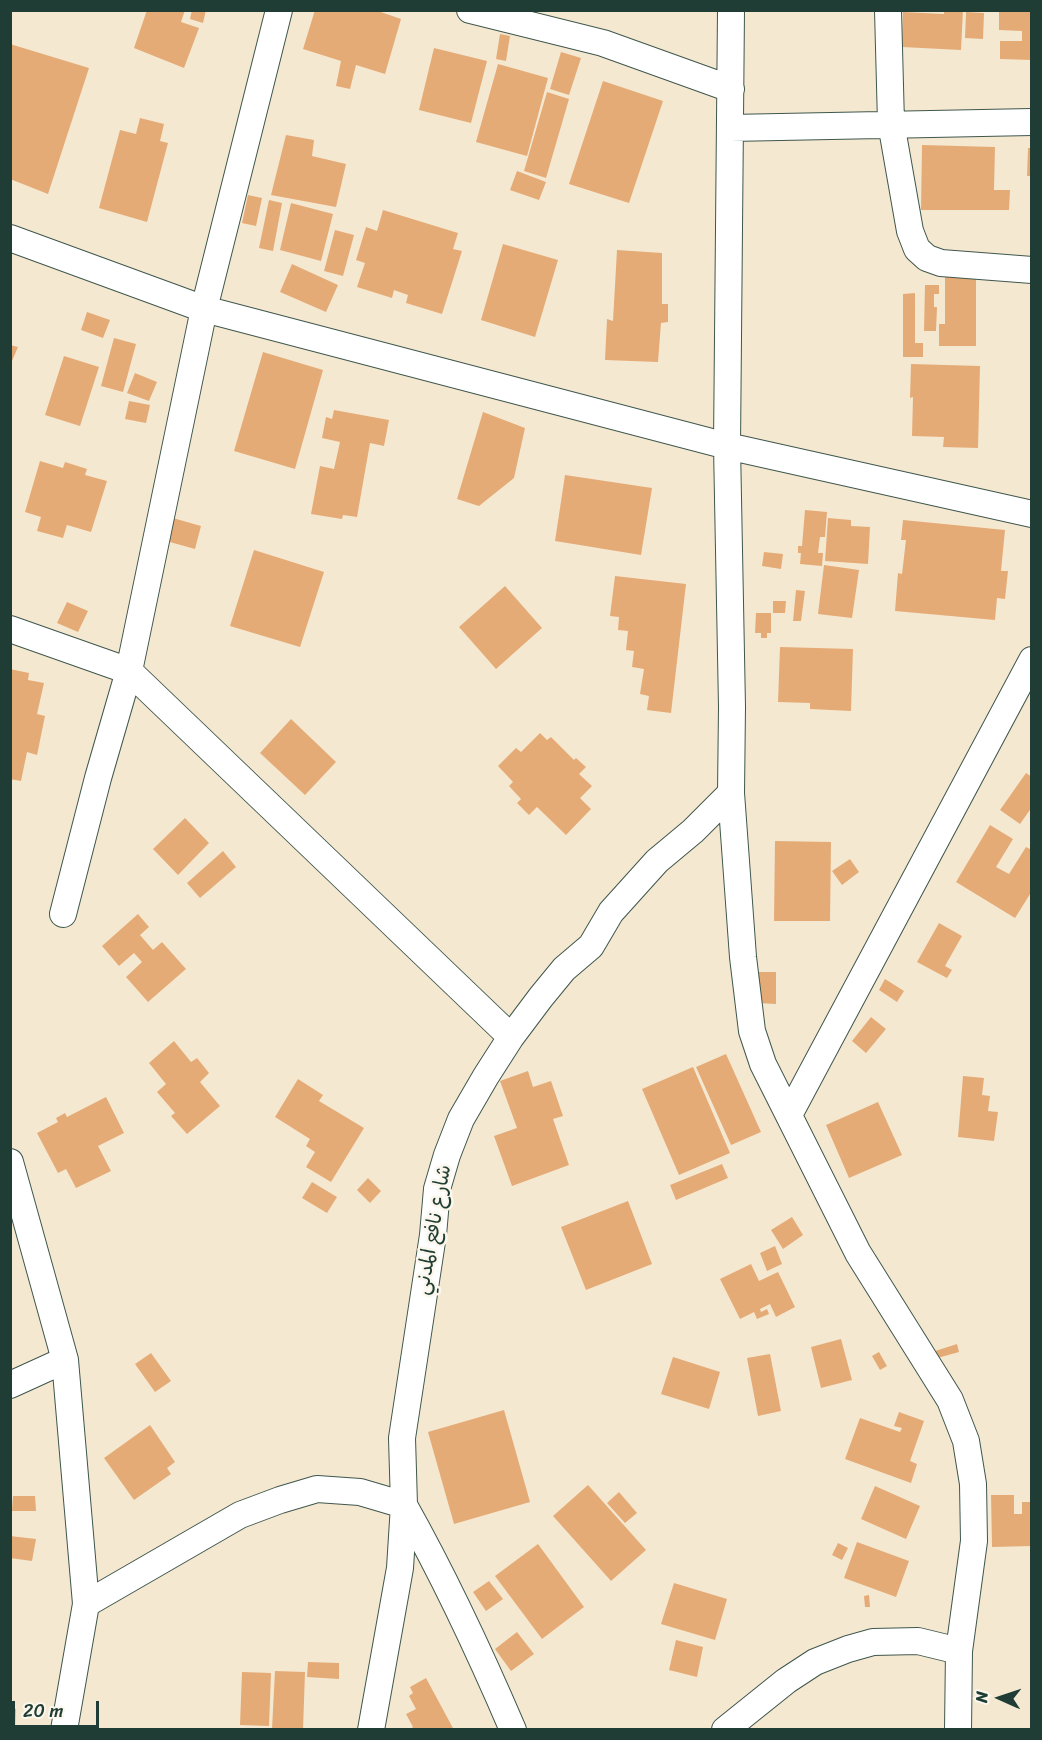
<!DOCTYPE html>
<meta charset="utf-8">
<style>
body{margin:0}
#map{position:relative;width:1042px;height:1740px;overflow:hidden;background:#f5e8d1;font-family:Sriracha,sans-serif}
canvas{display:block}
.frame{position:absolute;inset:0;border:12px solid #1f3d34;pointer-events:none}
.north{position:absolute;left:970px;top:1668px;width:60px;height:60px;-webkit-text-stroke:4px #fbf7ec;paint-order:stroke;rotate:273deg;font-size:16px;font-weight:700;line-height:24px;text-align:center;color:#1f3d34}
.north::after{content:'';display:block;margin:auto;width:21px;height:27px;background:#1f3d34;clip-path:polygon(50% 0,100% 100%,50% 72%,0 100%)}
.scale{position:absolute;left:12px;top:1701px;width:87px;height:27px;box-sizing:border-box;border:3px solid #1f3d34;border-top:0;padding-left:8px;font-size:18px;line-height:21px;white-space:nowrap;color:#1f3d34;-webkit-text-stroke:4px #fbf7ec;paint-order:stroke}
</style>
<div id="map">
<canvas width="1042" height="1740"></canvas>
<div class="frame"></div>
<div class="north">N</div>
<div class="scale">20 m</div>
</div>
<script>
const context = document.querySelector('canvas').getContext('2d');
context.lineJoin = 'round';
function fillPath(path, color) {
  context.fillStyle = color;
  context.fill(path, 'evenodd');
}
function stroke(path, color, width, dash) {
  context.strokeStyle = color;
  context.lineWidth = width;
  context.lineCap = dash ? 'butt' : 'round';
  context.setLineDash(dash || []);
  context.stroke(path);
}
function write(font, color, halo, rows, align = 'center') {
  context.font = font + ' Sriracha,"Playpen Sans Arabic",sans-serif';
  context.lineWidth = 5;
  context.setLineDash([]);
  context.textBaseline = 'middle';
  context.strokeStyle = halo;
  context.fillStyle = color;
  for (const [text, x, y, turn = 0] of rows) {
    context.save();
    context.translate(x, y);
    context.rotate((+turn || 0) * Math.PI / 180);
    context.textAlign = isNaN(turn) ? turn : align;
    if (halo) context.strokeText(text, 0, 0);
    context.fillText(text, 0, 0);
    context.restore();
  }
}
const building = new Path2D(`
 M147,10h38l-4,12 18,6 -15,40 -50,-20z
 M192,10h14l-3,13 -13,-4z
 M315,10h60l26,9 -16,55 -29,-9 -6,24 -14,-3 5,-25 -38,-12z
 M944,10h19l-2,40 -59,-3 1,-35 41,2z
 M999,10h33v50l-32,-1v-18h22v-10l-23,-1z
 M966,12l18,1 -1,26 -18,-1z
 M500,34l10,2 -4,25 -10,-2z
 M10,44l79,24 -41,126 -38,-15z
 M434,48l53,13 -16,62 -52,-13z
 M561,52l20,6 -12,37 -19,-6z
 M498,64l50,14 -21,78 -51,-14z
 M603,81l60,20 -34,102 -60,-19z
 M547,92l22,7 -23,79 -22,-7z
 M140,118l24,6 -4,17 8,2 -21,79 -48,-14 21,-78 16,4z
 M286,135l28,5 -2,16 34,8 -10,43 -65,-12z
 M922,145l73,2 -1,43h16l-1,20h-88z
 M1028,148h4v28h-5z
 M517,171l29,11 -7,18 -29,-10z
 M248,195l14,3 -6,28 -14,-3z
 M269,200l13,3 -9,48 -14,-3z
 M291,203l42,11 -12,47 -41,-11z
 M383,210l75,23 -5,16 9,2 -20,63 -36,-11 2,-8 -14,-5 -2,8 -35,-11 8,-24 -9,-3 10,-33 11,4z
 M335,230l19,5 -11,41 -19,-5z
 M503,244l55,16 -23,77 -54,-17z
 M617,250l45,3v51h6v18l-7,1 -3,39 -53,-2 2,-41 6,2z
 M292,264l46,21 -12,27 -46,-20z
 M945,274h31v72h-37v-22h6z
 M925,285h14v9h-5v13h3l-1,24h-12z
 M915,293v50h8v14h-20v-63z
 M87,312l23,8 -7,18 -22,-8z
 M114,338l22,6 -13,48 -22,-6z
 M10,345l8,2 -6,14h-2z
 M263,352l60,18 -28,99 -61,-18z
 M64,356l35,11 -19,59 -35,-11z
 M911,364l69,2 -2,82 -35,-1 1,-10 -32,-1 1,-39 -3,1z
 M135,373l22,9 -8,19 -22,-8z
 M129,401l21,4 -4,18 -21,-4z
 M334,410l55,10 -5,26 -14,-3 -13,74 -14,-2 -1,4 -31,-5 9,-48 14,3 6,-27 -18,-4 4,-21 6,2z
 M483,412l42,16 -11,50 -35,28 -22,-7z
 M40,461l23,7 2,-6 22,7 -2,6 22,6 -16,51 -24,-7 -4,13 -26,-7 4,-14 -16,-5z
 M565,475l87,13 -11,67 -86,-14z
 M805,510l22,2 -2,25h-5l-2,16h5l-1,13 -22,-2 1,-11h-3v-7h4z
 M166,516l35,10 -6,23 -36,-10z
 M828,518l23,2v6l19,1 -2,37 -43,-3z
 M903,520l102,10 -4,41h7l-3,28 -8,-1 -2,22 -100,-9 3,-38 4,1 4,-34h-5z
 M254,550l70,22 -24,75 -70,-21z
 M764,552l19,2 -2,15 -19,-3z
 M824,565l35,5 -7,48 -34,-4z
 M615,576l71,8 -15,129 -24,-3 2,-14 -9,-2 4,-25 -12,-2 2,-16 -8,-1 2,-19 -10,-1 1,-13 -9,-1z
 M505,586l37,42 -46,41 -37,-42z
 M796,590l9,1 -4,30h-8z
 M773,601h13l-1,12h-12z
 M67,602l21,9 -10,21 -21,-9z
 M756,613h15v20h-4v5h-6v-5h-6z
 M780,647l73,2 -2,62 -41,-2v-6l-32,-1z
 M10,669l19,4 -1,7 16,3 -7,31 8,2 -8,39 -10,-3 -6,29 -11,-2z
 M291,719l45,43 -31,33 -45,-42z
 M540,733l7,7 4,-3 23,23 2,-2 10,9 -7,7 13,12 -12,12 11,11 -25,26 -29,-28 -8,8 -12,-12 4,-4 -12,-13 4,-4 -15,-16 18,-18 5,4z
 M1026,773l6,4v30l-12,17 -20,-14z
 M185,818l24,25 -31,32 -25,-26z
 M990,825l23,14 -17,28 13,7 17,-27 6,3v41l-17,27 -59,-36z
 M775,841l56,1 -1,79h-56z
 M223,851l13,16 -36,31 -13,-15z
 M850,859l9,13 -17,13 -10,-14z
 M138,914l11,13 -9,8 13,15 9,-8 24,27 -38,33 -22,-25 16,-15 -8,-9 -15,13 -17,-20z
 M939,923l23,13 -17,30 7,4 -5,8 -30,-16z
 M758,972h18v32l-19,-1z
 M885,979l19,12 -7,11 -18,-12z
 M871,1017l15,12 -20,24 -14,-12z
 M174,1041l17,21 6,-4 12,15 -9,9 20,24 -33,28 -16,-18 4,-3 -18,-21 9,-8 -17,-21z
 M726,1054l35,78 -30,13 -35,-78z
 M693,1067l37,86 -51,22 -37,-86z
 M528,1071l5,16 18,-6 12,35 -10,3 16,46 -57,21 -18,-50 23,-8 -17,-47z
 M963,1076l21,2 -2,17 8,1 -2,15 10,1 -4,29 -36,-4z
 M298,1079l25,16 -4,6 45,27 -33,54 -25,-15 9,-15 -9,-6 4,-7 -35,-22z
 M106,1097l18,36 -26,13 13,25 -35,17 -10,-19 -8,4 -21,-40 21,-11 -2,-4 9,-5 2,4z
 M878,1102l24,53 -53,23 -23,-53z
 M722,1164l6,14 -52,22 -6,-15z
 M368,1178l13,13 -11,12 -13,-13z
 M312,1182l25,15 -10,16 -25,-15z
 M628,1201l24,63 -66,26 -25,-63z
 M792,1217l11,18 -20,14 -12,-19z
 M775,1246l7,18 -15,7 -7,-18z
 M751,1264l8,17 19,-9 17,35 -19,10 -6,-13 -10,5 1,3 6,-3 2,5 -12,5 -3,-7 -14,7 -20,-40z
 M841,1339l11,41 -31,8 -10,-41z
 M957,1344l2,8 -25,7 -2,-7z
 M879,1352l8,14 -7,4 -8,-14z
 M151,1353l20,28 -16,11 -20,-28z
 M770,1354l11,57 -23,5 -11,-58z
 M673,1357l47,15 -11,37 -48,-15z
 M504,1410l26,92 -76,22 -26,-92z
 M899,1412l25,9 -14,40 7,3 -6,19 -66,-24 15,-41 40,14 2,-4 -8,-2z
 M150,1425l25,37 -8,6 4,6 -37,26 -30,-42z
 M588,1485l58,65 -35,31 -58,-65z
 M875,1486l45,20 -14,33 -45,-20z
 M619,1492l18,21 -12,10 -18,-20z
 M991,1495h23v19h8v-12h10v44l-40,1z
 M13,1496h22l1,15h-24z
 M10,1536l26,3 -4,22 -22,-3z
 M857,1542l52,19 -13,36 -52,-19z
 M838,1543l10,5 -6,12 -10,-5z
 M538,1544l46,63 -42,32 -47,-63z
 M489,1581l14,18 -17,12 -13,-19z
 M674,1583l53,16 -12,41 -54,-16z
 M869,1595l1,12h-5l-1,-11z
 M517,1632l17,22 -23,17 -16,-22z
 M676,1640l27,7 -6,30 -28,-7z
 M308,1662l31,1v16l-32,-2z
 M275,1671l30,1 -2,58 -31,-1z
 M242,1672l29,1 -2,53 -29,-1z
 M426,1678l28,52h-45l4,-3 -7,-13 10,-5 -7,-13 4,-3 -3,-6z
 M10,1709h6l-1,20h-5z`);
const minor = new Path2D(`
 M470,10l133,33 128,46
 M731,10l-4,436 5,261 -1,86 12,164 9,74 11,33 95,189 92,147 16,41 7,43 1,57 -15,110 -1,79
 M888,10l3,113 19,108 7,18 10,9 14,5 91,7
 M730,128l302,-6
 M10,238l194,71 523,137 305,68
 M10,629l119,42 382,366
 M63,914l35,-136 31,-107 75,-362 75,-299
 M789,1115l243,-455
 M10,1162l55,198 21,244 -22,126
 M10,1385l55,-25
 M86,1604l154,-89 40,-15 37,-11 43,3 44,13c41,73 76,148 109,225
 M371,1730l29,-162 4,-63 -2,-67 31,-203 4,-46 10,-34 14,-36 25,-43 25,-39 30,-40 23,-28 27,-23 20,-34 46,-51 36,-30 38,-38
 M725,1730l61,-49 29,-19 33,-13 25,-7 45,-1 41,10`);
const streetNames = [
 ["شارع نافع المدني",434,1230,-80]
];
fillPath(building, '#e5ab77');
stroke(minor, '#3f574c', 28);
stroke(minor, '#fff', 26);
write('20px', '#1f3d34', '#fbf7ec', streetNames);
</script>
